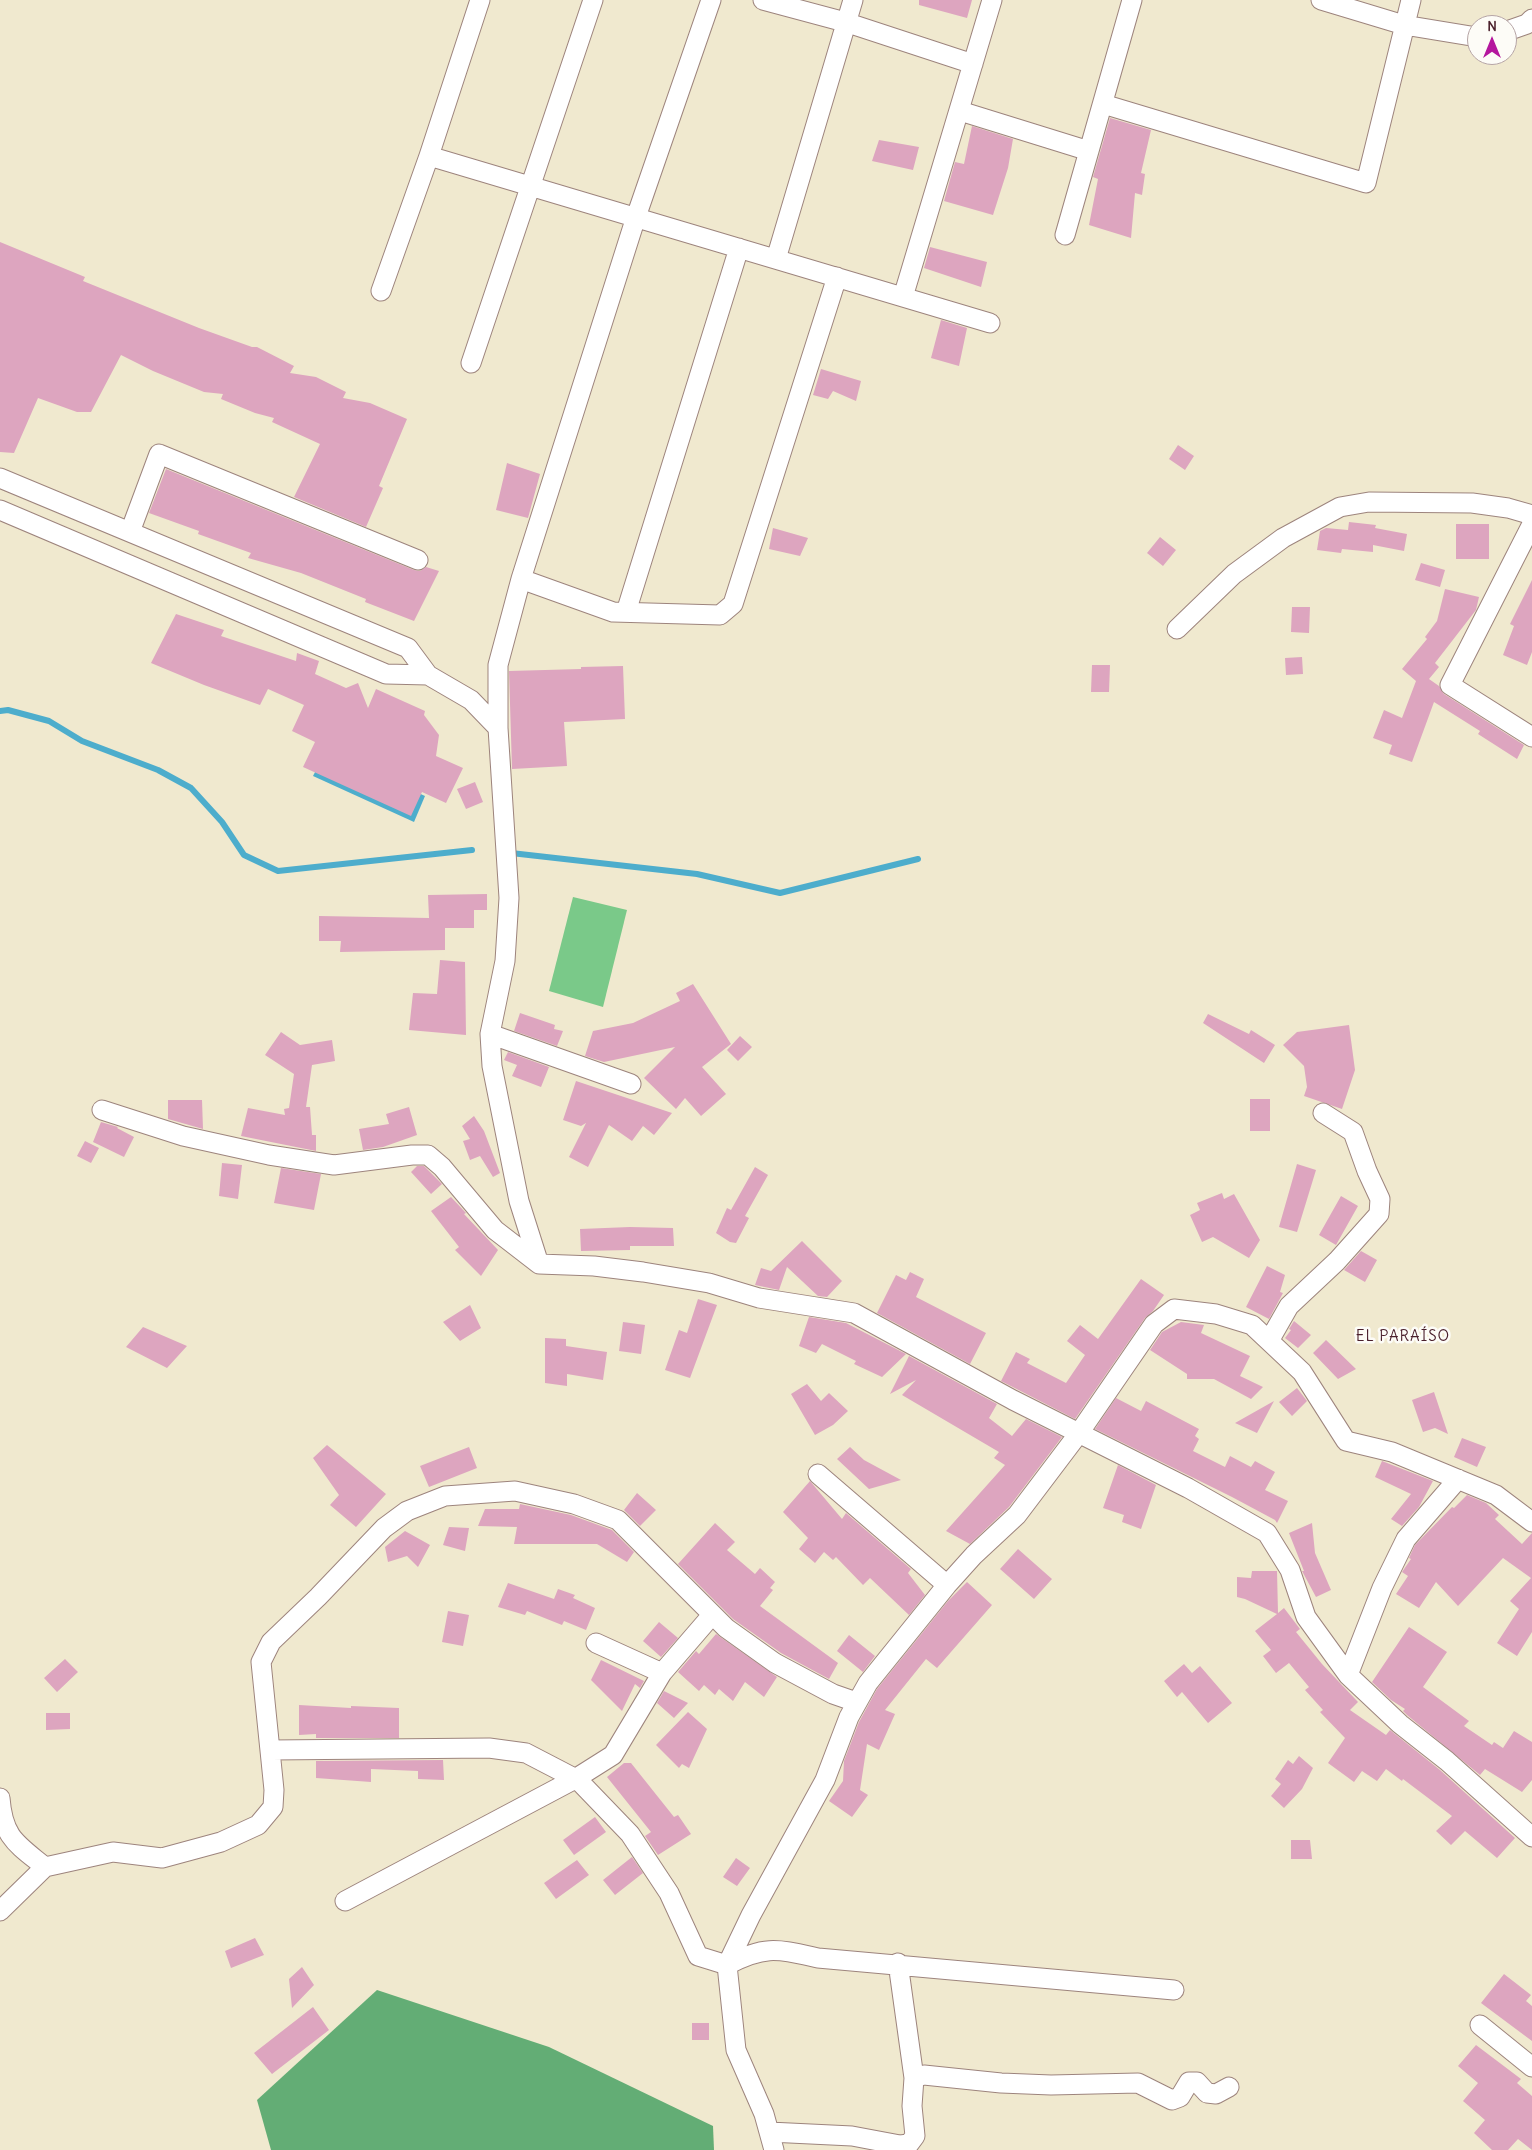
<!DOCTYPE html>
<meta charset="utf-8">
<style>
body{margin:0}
#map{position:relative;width:1532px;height:2150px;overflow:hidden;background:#f0e9cf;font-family:Delius,sans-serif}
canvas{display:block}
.north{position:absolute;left:1467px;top:15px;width:50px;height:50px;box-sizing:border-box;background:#fdfcf7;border:1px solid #b5a4a5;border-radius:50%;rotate:0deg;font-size:14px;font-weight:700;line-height:20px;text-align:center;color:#4a1f2b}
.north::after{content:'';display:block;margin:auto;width:18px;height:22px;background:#b5179e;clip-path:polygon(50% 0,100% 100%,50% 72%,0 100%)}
</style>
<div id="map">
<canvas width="1532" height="2150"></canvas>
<div class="north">N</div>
</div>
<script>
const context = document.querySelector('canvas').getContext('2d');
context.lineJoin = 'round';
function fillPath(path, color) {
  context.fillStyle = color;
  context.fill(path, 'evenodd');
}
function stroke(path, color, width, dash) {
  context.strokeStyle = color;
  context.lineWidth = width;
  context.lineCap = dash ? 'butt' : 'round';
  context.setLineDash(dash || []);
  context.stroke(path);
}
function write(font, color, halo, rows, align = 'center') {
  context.font = font + ' Delius,sans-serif';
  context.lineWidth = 5;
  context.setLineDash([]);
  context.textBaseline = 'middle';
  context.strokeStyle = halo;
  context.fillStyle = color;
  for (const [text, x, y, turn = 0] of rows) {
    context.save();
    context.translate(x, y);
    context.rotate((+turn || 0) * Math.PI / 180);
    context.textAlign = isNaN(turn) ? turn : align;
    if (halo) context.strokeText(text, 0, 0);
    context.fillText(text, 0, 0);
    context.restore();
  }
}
const green = new Path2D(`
 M573,897l54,13 -24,97 -54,-16z`);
const forest = new Path2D(`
 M377,1990l172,57 164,79 1,24h-443l-14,-50z`);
const water = new Path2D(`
 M326,751l99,45 -11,26 -101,-46z`);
const stream = new Path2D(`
 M0,711l8,-1 41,11 33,20 76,29 33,18 31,34 22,33 34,16 194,-21
 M511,853l186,21 83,19 138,-34`);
const building = new Path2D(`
 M919,0h53l-5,18 -48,-13z
 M1110,118l41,12 -10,43 4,1 -3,21 -7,-2 -4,45 -42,-13 9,-46 -5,-2z
 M972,126l41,13 -5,29 -15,47 -49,-14 11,-39 9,2z
 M879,140l40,7 -6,23 -41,-9z
 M0,242l85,35 -2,4 116,47 53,19h5l37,19 -4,7 26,4 30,15 -3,6 27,5 37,16 -28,67 4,2 -17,39 -72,-30 26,-53 -48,-22 2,-4 -19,-5 -34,-14 2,-5 -19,-2 -51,-21 -32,-16 -30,57h-14l-39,-14 -24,55 -14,-1z
 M930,247l57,15 -6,25 -57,-19z
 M941,320l26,8 -8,38 -28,-8z
 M821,369l40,12 -5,20 -23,-10 -5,8 -15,-4z
 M1178,445l16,11 -9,14 -16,-11z
 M507,463l33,11 -12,44 -32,-8z
 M166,469l248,101 6,1 6,-4 13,4 -25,50 -49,-19 1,-3 -65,-26 -53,-15 3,-5 -53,-19 1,-3 -50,-18z
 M1349,522l27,3 -1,3 32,6 -3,17 -31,-6v7l-31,-3 -1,4 -24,-3 3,-19 6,-3 22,2z
 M1456,524h33v35h-33z
 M773,528l35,10 -8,18 -31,-7z
 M1160,537l16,13 -13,16 -16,-13z
 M1421,563l24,7 -5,17 -25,-7z
 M1532,580v72l-5,13 -24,-10 11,-29 -4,-2z
 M1445,589l34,8 -3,13 -41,53 4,4 -10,12 10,7 5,8 80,51 -7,14 -39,-25 2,-3 -46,-29 -22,60 -23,-8 3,-9 -19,-7 11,-28 18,8 14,-37 -14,-12 25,-30 -2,-2 12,-16z
 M1292,607h18l-1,26 -18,-1z
 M176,614l48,16 -3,6 75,25 1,-8 22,8 -4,13 31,14 12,-5 10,25 8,-19 49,22 -1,4 15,20 -3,21 27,12 -17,35 -24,-11 -11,24 -108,-49 12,-25 -23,-11 12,-26 -36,-16 -8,16 -56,-20 -53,-22z
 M1302,657l1,17 -17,1 -1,-17z
 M1092,665h18l-1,27h-18z
 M623,666l2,53 -61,3 3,44 -55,3 -3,-98 72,-2v-2z
 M475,782l8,20 -17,7 -9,-20z
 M487,894v16h-13v18h-29v22l-105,2 1,-11h-22v-25l110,2 -1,-23z
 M440,960l25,2 1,73 -57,-5 4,-37 24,1z
 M693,984l38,60 -29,23 24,27 -25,22 -16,-18 -9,11 -32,-31 31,-31 -71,15 -19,-6 8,-25 40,-8 47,-22 -4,-8z
 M520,1013l35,12 -1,4 9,2 -6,15 -43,-15z
 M1208,1014l41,20 2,-4 24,15 -11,18 -61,-40z
 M1349,1025l6,45 -13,39 -38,-13 3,-9 -3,-21 -21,-21 14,-13z
 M281,1032l19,13 32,-5 3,21 -23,4 -6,42h4l2,28h4v16l-75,-15 7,-28 37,7 -1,-6 5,-1 5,-34 -29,-19z
 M740,1036l12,11 -14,14 -11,-11z
 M508,1052l41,15 -8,20 -29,-11 5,-11 -13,-5z
 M576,1081l96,32 -18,22 -11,-9 -11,15 -23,-16 -21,42 -19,-10 17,-34 -5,3 -18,-6z
 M1250,1099h20v32h-20z
 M168,1100h34l1,29 -35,-10z
 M409,1107l8,28 -34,12 -20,3 -4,-21 30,-5 -3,-10z
 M474,1116l10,15 16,42 -7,4 -13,-21 -10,4 -7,-19 7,-2 -8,-13z
 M101,1122l17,5 -1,1 17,9 -10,20 -31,-15z
 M85,1141l14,7 -8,15 -14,-7z
 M222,1163l20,2 -4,34 -19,-3z
 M1297,1164l19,6 -19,62 -18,-5z
 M417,1166h7l18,18 -11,10 -20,-22z
 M755,1167l13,8 -23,41 4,2 -13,25 -6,-1 -14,-9 11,-25 4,2z
 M281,1168l40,6 -7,36 -40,-7z
 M1222,1193l2,6 10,-5 26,46 -11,18 -36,-21 -11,5 -12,-27 10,-5 -3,-7z
 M1341,1196l17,10 -22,39 -17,-10z
 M451,1197l15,16 -2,1 34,36 -17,26 -26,-26 4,-3 -28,-36z
 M630,1227l43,1 1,18h-44v4l-49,1 -1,-22z
 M802,1241l40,40 -15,16 -9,-1 -31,-29 -8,23 -24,-5 6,-17 10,3z
 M1361,1251l16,9 -12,22 -21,-12z
 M1267,1266l18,9 -5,17 3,1 -14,26 -23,-12z
 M910,1272l14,7 -8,18 70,36 -16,31 -93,-51 19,-38 10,5z
 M1141,1279l23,16 -11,16 -8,7 -70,101 -74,-38 15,-29 14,7 -3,4 39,20 19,-28 -18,-14 13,-16 18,14z
 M698,1299l19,6 -27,73 -25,-8 14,-40 8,3z
 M470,1305l11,23 -21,13 -17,-19z
 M809,1317l37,6 60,31 -24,23 -28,-13 2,-3 -34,-17 -6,9 -17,-7z
 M1294,1321l17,14 -13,13 -13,-10 6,-8 -2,-1z
 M623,1322l22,3 -4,29 -22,-3z
 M1181,1322l23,3 -3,8 49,23 -10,20 23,11 -12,12 -37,-20h-27v-5l-37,-24 12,-18z
 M143,1327l44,19 -20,22 -41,-21z
 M545,1338l21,1v7l41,6 -4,28 -36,-6v12l-22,-3z
 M1326,1340l30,29 -18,10 -25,-26z
 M909,1356l88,48 -8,14 23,18 14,-17 36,18 -53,70 -39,37 -24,-13 59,-66 -11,-7 5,-6 -97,-57 14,-15 -26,14z
 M807,1384l14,17 8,-8 19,18 -15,14 -18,10 -24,-41z
 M1297,1388l10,13 -15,15 -13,-14z
 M1434,1392l14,42 -13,-6 -12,4 -11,-32z
 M1116,1398l25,13 5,-10 53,28 -4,7 4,3 -6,12 32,16 5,-11 21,11 4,-6 20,11 -10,18 23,11 -11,22 -2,-3 -43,-23 -137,-68z
 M1274,1401l-17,32 -22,-10z
 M1462,1438l24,9 -9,20 -23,-10z
 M327,1445l59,49 -30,33 -26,-22 9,-10 -26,-37z
 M469,1447l8,21 -48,19 -9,-21z
 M850,1447l14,13 37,20 -32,9 -32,-30z
 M1382,1461l51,20 -14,26 -17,19 -11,-7 20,-25 -36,-17z
 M1118,1465l38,20 -15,44 -19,-7 2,-7 -21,-7z
 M810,1481l32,38 4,-6 65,56 -3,4 17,22 -16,20 -39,-37 -7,7 -27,-28 -3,3 -9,-8 -9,11 -16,-14 9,-11 -25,-26z
 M637,1493l19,17 -16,16 -16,-16z
 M1467,1495l19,8 13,12 -4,4 27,25 10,-11v99l-15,24 -20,-13 22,-34 -9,-8 21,-23 -28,-20 -45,48 -22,-24 -17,26 -23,-14 12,-18 -6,-4 9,-13 -2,-1 6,-13 37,-38 2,1z
 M520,1504l51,11 41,15 22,22 -7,10 -30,-18h-83l3,-17 -39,-1 7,-17h34z
 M715,1523l20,19 -8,8 28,24 5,-6 15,14 -5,6 3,2 -13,16 78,57 -9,16 -48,-26 -48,-34 -55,-55z
 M1312,1523l3,30 16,37 -15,7 -14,-26h2l-15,-38z
 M449,1527l20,1 -4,23 -22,-6z
 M405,1531l25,14 -12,22 -11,-11 -19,6 -3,-15z
 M1018,1549l34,30 -18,20 -34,-30z
 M1252,1571h25l1,42 6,-5 16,21 -4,3 26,32 36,38 -8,8 36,25 4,-5 50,40 75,68 -18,20 -32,-27 -14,14 -15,-14 16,-15 -49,-37 -1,2 -16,-12 -9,12 -15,-10 -8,11 -26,-19 17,-25 -25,-26 3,-2 -18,-20 4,-3 -20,-24 -13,10 -13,-17 8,-6 -16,-19 22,-17 -32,-15 -8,-2v-20l14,1z
 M967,1582l25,23 -55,63 -11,-9 -41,51 10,4 -16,36 -12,-6 -7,46 8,5 -16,22 -23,-16 14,-20 1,-20 15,-39 18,-33 71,-88z
 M508,1583l46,16 4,-10 17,6 -2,3 22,10 -9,22 -22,-9 -2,4 -35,-14 -2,4 -27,-8z
 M448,1611l21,4 -6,31 -21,-4z
 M659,1622l19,16 -17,19 -18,-16z
 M1409,1627l38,25 -24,35 46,34 -5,5 28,19 2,-3 9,6 11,-17 18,11v38l-10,12 -37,-23 -5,6 -73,-60 -4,-4 2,-2 -14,-9 -19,-18z
 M716,1634l61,43 -13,20 -19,-15 -12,19 -14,-12 -4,6 -11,-10 -5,6 -21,-19 18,-21 3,3z
 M849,1635l26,21 -12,16 -26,-21z
 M65,1659l13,13 -21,20 -13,-14z
 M601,1660l43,21 -4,7 -5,-4 -13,27 -31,-31z
 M1184,1664l8,9 8,-7 32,37 -24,20 -26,-31 -5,5 -13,-16z
 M664,1691l24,12 -14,15 -17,-15z
 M299,1705l52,3v-2l48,2v30h-83v-4l-17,1z
 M688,1712l19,17 -18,39 -7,-4 -3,4 -23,-23z
 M46,1713h24v16l-24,1z
 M1299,1756l14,12 -11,21 -18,19 -13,-12 10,-12 -6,-5 13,-19 5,4z
 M443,1760l1,20 -26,-1v-8l-47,-2v13l-55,-4v-17z
 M624,1763h7l43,54 4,-2 13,19 -33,21 -13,-19 6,-4 -44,-55z
 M595,1817l11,15 -32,23 -11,-15z
 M1291,1840h19l2,19h-21z
 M632,1857l11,16 -28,22 -12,-15z
 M736,1858l14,10 -13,18 -14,-9z
 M577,1860l12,15 -33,24 -12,-16z
 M255,1938l9,17 -33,13 -6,-17z
 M302,1967l12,18 -22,23 -3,-29z
 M1504,1974l27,21 -5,6 6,5v35l-51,-38z
 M313,2007l16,23 -57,44 -18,-21z
 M692,2023h17v17h-17z
 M1476,2045l45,34 -4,4 15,13v54l-14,-11 -10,11h-16l-18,-17 11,-13 -22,-19 15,-18 -20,-17z`);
const minor = new Path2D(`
 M763,0l82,22 128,42
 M1321,0l83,25 73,12
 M1507,31l20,-7 5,-5
 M1103,104l263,79 45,-183
 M960,111l129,40
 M429,156l561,167
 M1065,235l67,-235
 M776,259l77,-259
 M381,291l48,-135 51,-156
 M903,297l89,-297
 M471,363l122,-363
 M0,478l408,170 20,27 43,25 27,28
 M0,510l386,164 42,1
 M1532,524l-82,161 82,52
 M130,532l29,-78 259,106
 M521,579l92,33 107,3 13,-11 104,-327
 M626,612l113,-364
 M1177,629l57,-55 49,-36 57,-31 29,-5 103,1 36,5 24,7
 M490,1034l141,50
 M102,1110l81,26 86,19 65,10 78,-10h16l14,12 53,63 44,34 55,2 49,6 66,11 50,15 95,15 159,87 175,88 79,45 23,37 16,47 42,58 52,49 47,37 85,76
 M539,1264l-20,-63 -27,-135 -2,-32 15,-73 4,-63 -11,-170v-63l23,-86 115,-362 75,-217
 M1269,1341l20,-35 48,-45 42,-47 1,-15 -13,-28 -14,-39 -30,-19
 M818,1474l129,111
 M596,1643l66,30
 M1348,1675l34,-87 24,-49 52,-60
 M271,1750l218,-2 37,5 52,27 52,54 39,59 29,63 29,9c38,-20 50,-16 91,-7l356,32
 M0,1798c3,40 17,46 45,69
 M345,1901l230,-122 38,-24 49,-82 50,-58
 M0,1911l45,-44 68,-15 49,6 59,-16 37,-17 15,-18 1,-17 -13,-128 10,-20 47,-45 66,-69 23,-17 38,-15 70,-5 59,13 44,16 108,108 49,35 58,31 23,8
 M898,1963l16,115
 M1480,2025l52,42
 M769,2132l83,4 48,9 9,-1 6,-8 -3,-30 2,-28 10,-3 77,8 50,2 87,-2 34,17 8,-3 9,-15h8l10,11 9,1 13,-7
 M774,2150l-10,-36 -28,-64 -9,-85 24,-50 74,-135 24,-63 19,-34 79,-98 27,-30 43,-40 62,-82 75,-109 20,-15 42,5 36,11 50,47 44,69 46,11 104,43 36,27`);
const neighbourhoodNames = [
 ["EL PARAÍSO",1403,1337]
];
fillPath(green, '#7ac989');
fillPath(forest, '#63ad75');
fillPath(water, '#4dadcc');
stroke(stream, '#4dadcc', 6);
fillPath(building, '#dda5bf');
stroke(minor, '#9d847d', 21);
stroke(minor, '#fff', 19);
context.letterSpacing = '1px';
write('15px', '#4a1f2b', '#fdfcf7', neighbourhoodNames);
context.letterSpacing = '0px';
</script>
